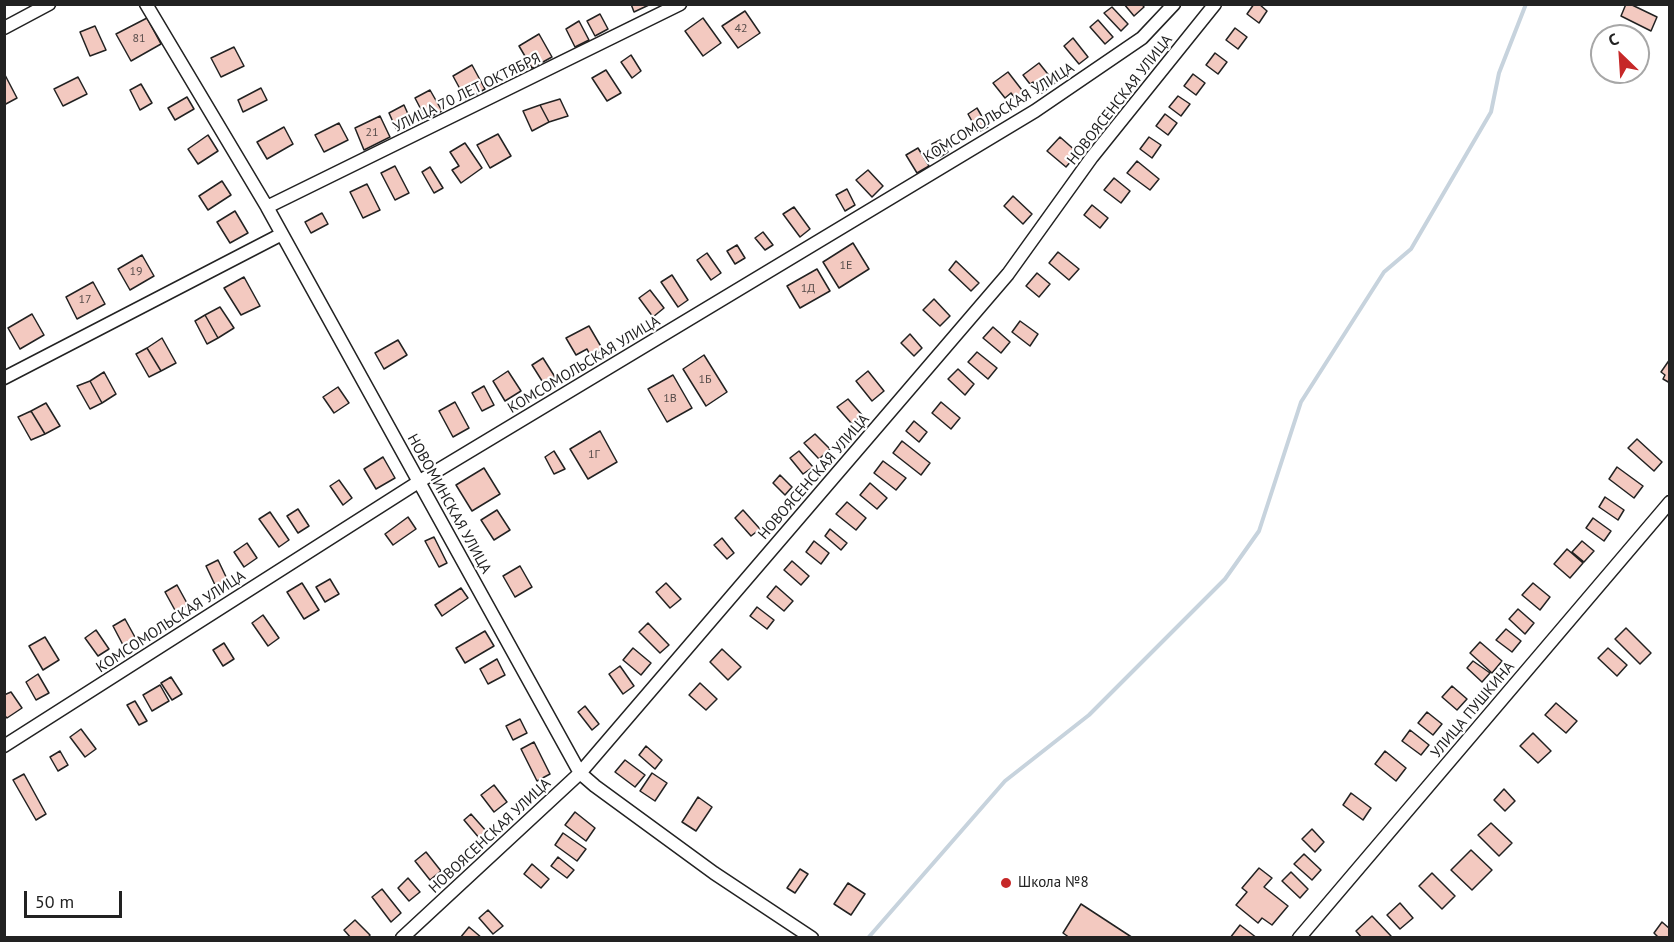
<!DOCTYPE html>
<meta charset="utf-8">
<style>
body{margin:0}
#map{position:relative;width:1674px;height:942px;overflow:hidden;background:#fff;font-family:"PT Sans",sans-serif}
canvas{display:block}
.frame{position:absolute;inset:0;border:6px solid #222;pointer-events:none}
.north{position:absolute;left:1590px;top:24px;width:60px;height:60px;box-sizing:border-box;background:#fff;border:2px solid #a7a7a7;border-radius:50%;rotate:335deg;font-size:16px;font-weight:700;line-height:24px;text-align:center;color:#222}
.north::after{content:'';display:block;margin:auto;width:21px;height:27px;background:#c62828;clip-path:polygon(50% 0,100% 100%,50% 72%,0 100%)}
.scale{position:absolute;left:24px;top:891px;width:98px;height:27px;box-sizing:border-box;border:3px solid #222;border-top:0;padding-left:8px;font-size:18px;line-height:21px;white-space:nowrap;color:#222;-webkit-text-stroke:4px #fff;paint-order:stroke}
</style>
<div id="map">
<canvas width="1674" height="942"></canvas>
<div class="frame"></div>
<div class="north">С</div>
<div class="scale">50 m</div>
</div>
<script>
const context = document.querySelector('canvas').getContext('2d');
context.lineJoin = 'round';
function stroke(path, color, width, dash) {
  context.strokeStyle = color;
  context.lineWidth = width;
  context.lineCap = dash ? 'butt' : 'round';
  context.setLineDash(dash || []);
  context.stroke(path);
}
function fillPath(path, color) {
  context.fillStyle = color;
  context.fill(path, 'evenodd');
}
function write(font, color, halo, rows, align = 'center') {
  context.font = font + ' "PT Sans",sans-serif';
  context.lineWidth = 4.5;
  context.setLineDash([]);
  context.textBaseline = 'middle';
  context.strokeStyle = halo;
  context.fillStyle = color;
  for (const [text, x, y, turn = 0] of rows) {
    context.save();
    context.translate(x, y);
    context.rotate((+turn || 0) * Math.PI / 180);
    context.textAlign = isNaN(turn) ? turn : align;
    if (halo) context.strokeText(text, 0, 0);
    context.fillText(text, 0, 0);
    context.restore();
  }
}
const stream = new Path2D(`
 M868,938l137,-157 84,-66 136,-136 34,-48 42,-129 83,-130 27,-23 80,-137 8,-39 27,-69`);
const building = new Path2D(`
 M631,4h20l-17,8z
 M1124,4h18l2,3 -10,9z
 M1254,4h5l8,7 -8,12 -12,-9z
 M1626,4h4l27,13 -6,14 -30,-15z
 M1112,7l16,17 -7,7 -17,-18z
 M745,11l15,22 -22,15 -16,-22z
 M600,14l8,15 -13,7 -8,-15z
 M147,18l14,26 -30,17 -15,-27z
 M703,18l18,25 -18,13 -18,-25z
 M1098,20l15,17 -8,7 -15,-17z
 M579,21l10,19 -14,7 -9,-18z
 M95,26l11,24 -16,6 -10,-24z
 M1235,28l12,9 -9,12 -12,-9z
 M539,34l13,23 -20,11 -13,-22z
 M1073,38l15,19 -9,7 -15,-18z
 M234,47l10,19 -23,11 -10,-19z
 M1215,53l12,9 -9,12 -12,-9z
 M631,55l10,16 -9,7 -11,-16z
 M1039,63l16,20 -13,10 -9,-11 -3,2 -7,-9z
 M472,65l13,24 -19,11 -13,-24z
 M606,70l15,23 -14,8 -15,-23z
 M1008,72l17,22 -8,7 -6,-8 -6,5 -12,-15z
 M1193,74l12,9 -9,12 -12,-9z
 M5,75l12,23 -13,7v-29z
 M78,77l9,17 -24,12 -9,-17z
 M141,84l11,19 -12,7 -10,-20z
 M261,88l6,12 -24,12 -5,-12z
 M430,90l12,21 -16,8 -11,-21z
 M1178,96l12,8 -9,12 -12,-9z
 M187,97l7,12 -19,11 -7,-12z
 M560,99l8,17 -19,6 -9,-17z
 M404,105l8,18 -15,8 -8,-18z
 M540,105l9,17 -17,9 -9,-20z
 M977,108l11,19 -10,5 -10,-18z
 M1165,114l12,9 -9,12 -12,-9z
 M380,116l10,21 -26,13 -9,-22z
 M339,123l9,17 -24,12 -9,-17z
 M284,127l9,17 -26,15 -10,-17z
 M498,134l13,22 -21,12 -13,-23z
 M208,135l10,16 -20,13 -10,-15z
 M1060,137l18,16 -12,14 -19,-16z
 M1149,137l12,8 -9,13 -12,-9z
 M940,140l8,12 -8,5 -8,-13z
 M465,143l17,25 -21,15 -9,-13 7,-4 -9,-14z
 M918,148l11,18 -12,7 -11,-18z
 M1137,161l22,18 -9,11 -23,-17z
 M395,166l14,27 -14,7 -14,-27z
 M430,167l13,21 -9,5 -12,-21z
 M868,170l15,16 -11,11 -16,-17z
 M1114,178l16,13 -9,12 -17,-13z
 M222,181l9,14 -23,15 -9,-14z
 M367,184l13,26 -17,8 -13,-26z
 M847,189l8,16 -10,6 -9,-16z
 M1013,196l19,18 -9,10 -19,-18z
 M1092,205l16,13 -8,10 -16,-13z
 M794,207l16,22 -10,8 -17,-23z
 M235,211l13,22 -18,10 -13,-21z
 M322,213l6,11 -17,9 -6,-11z
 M763,232l10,13 -8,5 -10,-12z
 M853,243l16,26 -30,19 -16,-26z
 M737,245l8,13 -10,6 -8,-13z
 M1058,252l21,17 -10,11 -20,-17z
 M707,253l14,20 -10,7 -14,-20z
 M142,255l12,21 -24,14 -12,-21z
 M956,261l23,22 -8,8 -22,-21z
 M817,269l13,22 -30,17 -13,-22z
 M1037,273l13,11 -11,13 -13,-11z
 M672,275l16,25 -10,7 -17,-25z
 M244,277l16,29 -19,9 -17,-27z
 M93,282l12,22 -28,15 -11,-22z
 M650,290l14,18 -11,9 -14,-19z
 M934,299l16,17 -10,10 -17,-16z
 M220,307l14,21 -16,10 -13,-23z
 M32,314l12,21 -24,14 -12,-21z
 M205,315l13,23 -11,6 -12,-23z
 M1020,321l18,13 -8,12 -18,-14z
 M589,326l14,24 -12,7 -4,-8 -11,6 -10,-17z
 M993,327l17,15 -9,11 -18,-15z
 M910,334l12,14 -8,8 -13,-13z
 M162,338l14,25 -15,8 -14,-23z
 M398,340l9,15 -23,14 -9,-16z
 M147,348l14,23 -12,6 -13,-23z
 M977,352l20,16 -9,11 -20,-17z
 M704,355l23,37 -21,14 -23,-37z
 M543,358l12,19 -11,7 -12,-19z
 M1670,359v24l-7,-4 2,-4 -4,-3z
 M958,369l16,15 -9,11 -17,-16z
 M508,371l13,20 -16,10 -12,-20z
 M868,371l16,20 -12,10 -16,-20z
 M104,372l12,22 -14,9 -12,-22z
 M673,375l19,33 -25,14 -19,-33z
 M90,381l12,22 -12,6 -13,-23z
 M484,386l10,19 -12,6 -10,-18z
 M338,387l11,16 -15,10 -11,-16z
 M848,399l14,16 -10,9 -15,-17z
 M455,402l14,26 -16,9 -14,-26z
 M941,402l19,16 -9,11 -19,-16z
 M46,403l14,23 -15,8 -14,-23z
 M31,411l14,23 -14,6 -13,-23z
 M914,421l13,11 -8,10 -13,-11z
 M600,431l17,31 -29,17 -18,-30z
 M815,434l15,15 -11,10 -15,-16z
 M1637,439l25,23 -8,9 -26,-23z
 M902,441l28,22 -9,12 -28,-22z
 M554,451l11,18 -11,5 -9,-17z
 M799,451l14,16 -10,7 -13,-16z
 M383,457l12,21 -19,11 -12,-20z
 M883,461l23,17 -10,12 -22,-17z
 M1617,467l26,19 -9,12 -25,-19z
 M484,468l16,26 -28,17 -16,-26z
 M780,475l12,12 -7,8 -12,-12z
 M339,480l13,18 -9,7 -13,-19z
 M870,483l17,15 -10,11 -17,-14z
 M1605,497l19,13 -6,10 -19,-13z
 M847,502l19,16 -10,12 -20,-16z
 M298,509l11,17 -11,7 -11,-17z
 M497,510l13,20 -16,10 -13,-20z
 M743,510l17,19 -9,7 -16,-18z
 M270,512l19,28 -10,7 -20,-28z
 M408,517l8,12 -23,16 -8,-11z
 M1593,518l18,13 -7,10 -18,-13z
 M830,529l17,14 -6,7 -16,-14z
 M434,537l13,26 -8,4 -14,-26z
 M722,538l12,15 -7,6 -13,-14z
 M814,541l15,12 -8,11 -15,-12z
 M1582,541l12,10 -10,11 -12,-10z
 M247,543l10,15 -13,9 -10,-15z
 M1567,549l16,14 -13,15 -16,-14z
 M218,560l10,21 -12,6 -10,-21z
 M792,561l17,15 -8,9 -17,-15z
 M520,566l12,21 -17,10 -12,-21z
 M330,579l9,15 -14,8 -9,-15z
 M302,583l17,27 -15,9 -17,-27z
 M666,583l15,16 -11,9 -14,-16z
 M1533,583l17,14 -10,13 -18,-15z
 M177,585l11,20 -12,7 -11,-20z
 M776,586l17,15 -9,10 -17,-14z
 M461,588l7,10 -26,18 -7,-11z
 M757,607l17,13 -7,9 -17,-13z
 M1518,609l16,14 -9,11 -16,-15z
 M263,615l16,23 -11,8 -16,-23z
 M125,619l11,20 -13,6 -10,-19z
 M648,623l21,22 -9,8 -21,-21z
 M1626,628l25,25 -11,11 -25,-25z
 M1506,629l15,12 -9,11 -16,-12z
 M96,630l13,19 -11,7 -13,-18z
 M485,631l9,15 -29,17 -9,-15z
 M45,637l14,23 -16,10 -14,-24z
 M1480,642l22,19 -10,12 -22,-20z
 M224,643l10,16 -11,7 -10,-16z
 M633,648l18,15 -10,12 -18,-15z
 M1608,648l19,17 -10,11 -19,-18z
 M722,649l19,18 -13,13 -18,-18z
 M497,659l8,16 -17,9 -8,-15z
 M1473,661l17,12 -8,9 -15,-14z
 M620,666l14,20 -11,8 -14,-20z
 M38,674l11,19 -13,7 -10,-18z
 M171,677l11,17 -10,6 -11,-17z
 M700,683l17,16 -11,11 -17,-15z
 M160,685l9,16 -17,10 -9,-16z
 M1452,686l15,13 -10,11 -15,-13z
 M11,692l11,16 -15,10 -3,-3v-20z
 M135,701l12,20 -8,4 -12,-20z
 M1556,703l21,18 -11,12 -21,-18z
 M585,706l14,18 -7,6 -14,-18z
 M1427,712l15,12 -9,11 -15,-12z
 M520,719l7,14 -14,7 -7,-14z
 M81,729l15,20 -11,8 -15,-20z
 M1410,730l19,15 -8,10 -19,-14z
 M1533,733l18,18 -13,12 -18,-17z
 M534,742l16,32 -13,7 -16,-32z
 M646,746l16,14 -7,9 -16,-14z
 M60,751l8,14 -10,6 -8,-14z
 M1385,751l21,17 -10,13 -21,-17z
 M625,760l20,15 -10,12 -20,-15z
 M652,773l15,10 -12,18 -15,-10z
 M24,774l22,40 -10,6 -23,-40z
 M494,785l13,17 -13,10 -13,-17z
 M1504,789l11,12 -10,10 -11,-11z
 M1351,793l20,15 -8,12 -20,-15z
 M698,797l14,10 -16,24 -14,-9z
 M575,812l20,16 -9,13 -21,-16z
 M471,814l16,18 -7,7 -16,-19z
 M1491,823l21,20 -13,13 -21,-21z
 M1312,829l12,13 -9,10 -13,-13z
 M563,833l23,16 -9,12 -22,-16z
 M1471,850l21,20 -20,20 -21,-20z
 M426,852l15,19 -11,9 -15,-19z
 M1304,854l17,16 -9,10 -18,-16z
 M558,857l16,13 -7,8 -16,-12z
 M532,864l17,15 -8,9 -17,-14z
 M1259,868l13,10 -8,9 24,19 -16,19 -10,-7 -4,5 -22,-18 11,-13 -5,-4z
 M800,869l8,5 -13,19 -8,-5z
 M1291,872l17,17 -8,9 -18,-17z
 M1432,873l23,23 -13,13 -23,-23z
 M408,878l12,14 -11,9 -11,-13z
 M848,883l17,11 -14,21 -17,-11z
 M382,889l19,24 -10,9 -19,-25z
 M1400,903l13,15 -13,11 -13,-14z
 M1081,904l52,34h-63l-7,-5z
 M488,910l15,16 -10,8 -14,-16z
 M1372,916l19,20 -2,2h-27l-6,-7z
 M355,920l15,15 -2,3h-17l-7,-8z
 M1662,922l8,7v9h-11l-5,-5z
 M1240,925l17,13h-27z
 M469,927l13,11h-22z`);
const street = new Path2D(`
 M146,4l121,203 313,566 15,13 119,87 98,65
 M4,28l45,-24
 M267,207l413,-203
 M4,378l278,-144
 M4,746l416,-265 615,-370 107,-73 32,-34
 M402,938l178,-165 428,-499 84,-117 123,-153
 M1299,938l371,-436`);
const markers = [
 [1006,883,6,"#c62828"]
];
const numberNames = [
 ["42",741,29],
 ["81",139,39],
 ["21",372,133],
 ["1Е",846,266],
 ["19",136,272],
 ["1Д",808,289],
 ["17",85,300],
 ["1Б",705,380],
 ["1В",670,399],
 ["1Г",594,455]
];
const streetNames = [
 ["УЛИЦА 70 ЛЕТ ОКТЯБРЯ",467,93,-26],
 ["НОВОЯСЕНСКАЯ УЛИЦА",1120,100,-52],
 ["КОМСОМОЛЬСКАЯ УЛИЦА",999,113,-32],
 ["КОМСОМОЛЬСКАЯ УЛИЦА",584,365,-31],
 ["НОВОЯСЕНСКАЯ УЛИЦА",814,477,-49],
 ["НОВОМИНСКАЯ УЛИЦА",449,504,61],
 ["КОМСОМОЛЬСКАЯ УЛИЦА",171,622,-33],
 ["УЛИЦА ПУШКИНА",1473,710,-50],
 ["НОВОЯСЕНСКАЯ УЛИЦА",490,836,-43]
];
const poiNames = [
 ["Школа №8",1018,883]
];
stroke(stream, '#c7d3dd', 4);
fillPath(building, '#f3c9c0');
stroke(building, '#222', 1.5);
stroke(street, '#222', 15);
stroke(street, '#fff', 12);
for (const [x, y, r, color] of markers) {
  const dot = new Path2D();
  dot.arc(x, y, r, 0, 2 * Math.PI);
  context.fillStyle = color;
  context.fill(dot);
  stroke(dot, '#fff', 2);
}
write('12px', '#564c4a', null, numberNames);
write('15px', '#222', '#fff', streetNames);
write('15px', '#222', '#fff', poiNames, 'left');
</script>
